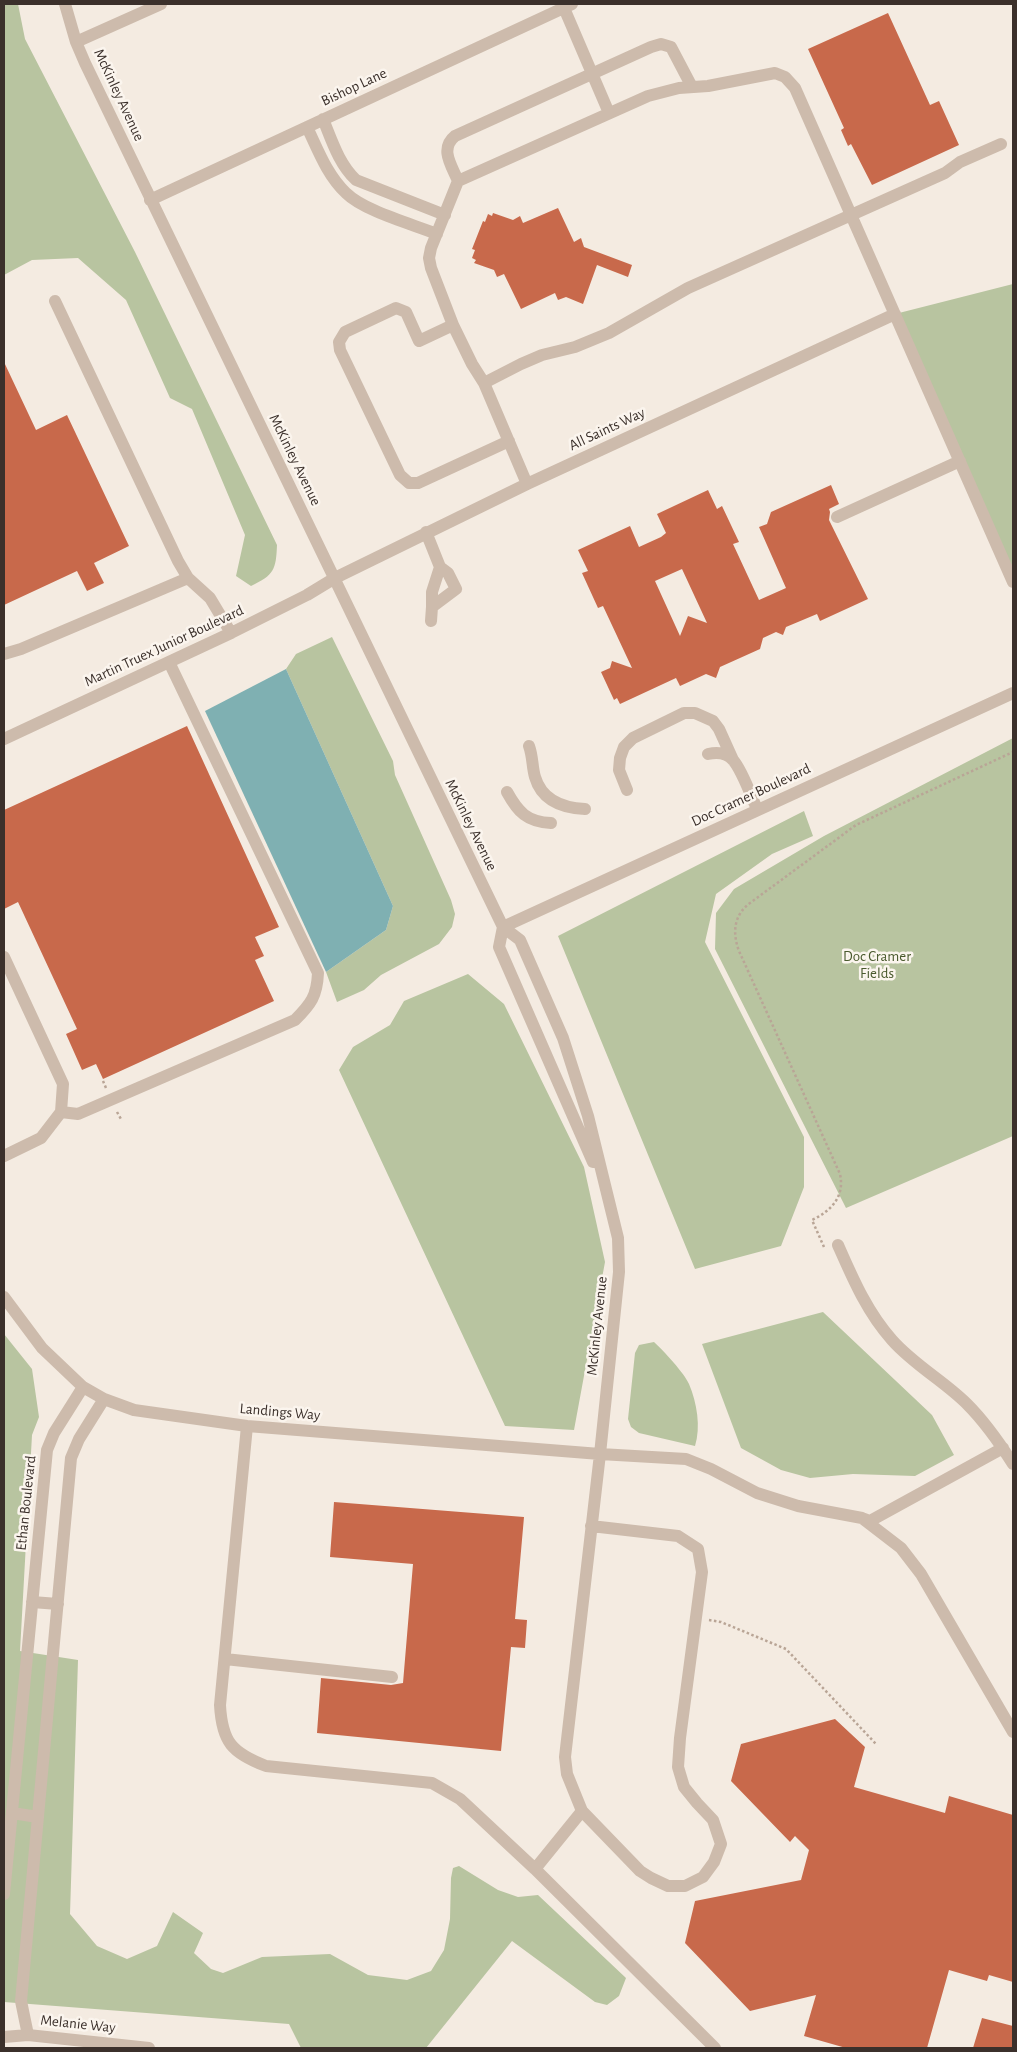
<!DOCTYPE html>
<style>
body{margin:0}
#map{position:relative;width:1017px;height:2052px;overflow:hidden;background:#f4ebe1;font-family:"Alegreya Sans",sans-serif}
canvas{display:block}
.frame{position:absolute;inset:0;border:5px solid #3b302b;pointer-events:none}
</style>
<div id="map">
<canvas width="1017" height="2052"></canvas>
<div class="frame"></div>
</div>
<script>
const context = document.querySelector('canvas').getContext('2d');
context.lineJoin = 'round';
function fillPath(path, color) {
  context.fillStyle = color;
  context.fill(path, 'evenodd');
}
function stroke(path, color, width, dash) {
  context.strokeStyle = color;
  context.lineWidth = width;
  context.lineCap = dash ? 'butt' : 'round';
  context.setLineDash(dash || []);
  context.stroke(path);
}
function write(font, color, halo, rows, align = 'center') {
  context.font = font + ' "Alegreya Sans",sans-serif';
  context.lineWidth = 5;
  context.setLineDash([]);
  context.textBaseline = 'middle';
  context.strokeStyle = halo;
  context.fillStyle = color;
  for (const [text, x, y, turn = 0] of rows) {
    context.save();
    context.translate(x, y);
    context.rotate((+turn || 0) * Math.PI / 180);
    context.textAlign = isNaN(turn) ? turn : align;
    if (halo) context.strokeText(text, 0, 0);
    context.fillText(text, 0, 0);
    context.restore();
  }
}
const green = new Path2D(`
 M4,4h14l7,35 110,213 142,293c-1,25 -3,30 -26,41l-15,-10 9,-41 -53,-126 -22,-11 -44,-98 -48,-42 -46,2 -28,15z
 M1013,284v298l-118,-268z
 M332,637l61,124 2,14 56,125 4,14 -3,13 -13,17 -58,31 -17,15 -27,12 -11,-30 60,-42 7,-24 -107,-237 10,-15z
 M1013,738v398l-167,72 -131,-259 1,-36 18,-24 90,-53z
 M804,811l9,25 -41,18 -56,40 -11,48 99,195v50l-23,59 -86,23 -137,-333z
 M468,974l36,30 80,163 21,95 -31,168 -69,-4 -166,-356 14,-23 37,-22 14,-24z
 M823,1312l109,103 22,40 -39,21 -62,-2 -43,4 -29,-8 -40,-22 -39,-104z
 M4,1334l28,35 7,48 -7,18 -12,216 58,9 -8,254 27,32 30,13 30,-13 16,-34 30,21 -9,20 17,16 12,4 39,-16 68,-3 38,21 39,5 24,-9 13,-21 6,-31 1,-41 2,-10 6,-2 39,24 20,7 20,-2 88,83 -7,18 -12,9 -12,-3 -83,-61 -86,107h-125l-12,-24 -285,-22z
 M654,1342c9,8 31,32 35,42 8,19 12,43 6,62l-56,-13 -8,-6 -3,-8 7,-66 4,-8z`);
const water = new Path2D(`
 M286,669l107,237 -7,24 -60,42 -121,-261z`);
const building = new Path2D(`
 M888,13l42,92 9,-4 20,44 -87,40 -21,-41 -3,2 -7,-16 3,-2 -36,-79z
 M558,208l16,34 7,-4 3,9 48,18 -4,12 -31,-12 -14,39 -17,-7 -8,3 -3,-7 -34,16 -17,-35 -7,3 -3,-7 -20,-7 2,-3 -4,-2 3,-8 -3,-1 11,-28 2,1 3,-8 4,2 1,-3 20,7 7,-4 3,7z
 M4,362l32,68 31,-15 62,131 -35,17 10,20 -17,8 -10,-20 -73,34z
 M831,485l8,19 -10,5 1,3 -1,8 39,79 -48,22 -3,-7 -31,13 -3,8 -7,-3 -13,6 -3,11 -40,18 -4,11 -10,-4 -26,12 -4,-8 -56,26 -3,-6 -3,2 -13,-28 9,-4 2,-7 20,7 -29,-62 -5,2 -16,-35 6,-2 -10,-21 52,-24 9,21 22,-10 5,-4 -9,-19 51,-24 9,19 5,-3 17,36 -6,2 26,56 27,-12 -27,-61 8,-3 4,-12zM682,569l25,54 -19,-7 -8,20 -25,-55z
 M187,726l92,201 -24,10 9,19 -9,4 19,41 -171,78 -7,-15 -14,6 -16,-36 11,-5 -59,-127 -14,7v-99z
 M334,1502l190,15 -9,102 12,1 -2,28 -14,-1 -10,104 -184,-18 4,-55 70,7 12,-2 10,-119 -83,-7z
 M835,1719l30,28 -11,40 91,26 4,-17 64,19v167l-24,-7 -2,6 -38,-11 -22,78h-81l-42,-12 12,-41 -66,16 -65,-68 10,-42 106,-21 8,-30 -14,-14 -5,6 -59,-61 10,-37z
 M982,2018l31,8v22h-40z`);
const path = new Path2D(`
 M103,1081l3,7
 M117,1112l4,7
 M824,1247l-12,-27c19,-9 33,-23 28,-46l-101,-223c-7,-19 -5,-36 11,-48l106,-78 157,-73
 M709,1620l12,2 65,27 90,95`);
const minor = new Path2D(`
 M65,4l11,38 9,21 418,864 17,13 43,98 25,78 30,122 1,34 -19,182 -35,303 2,17 15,37 58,60 11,7 17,8h17l18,-9 11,-15 7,-18 -8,-24 -16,-17 -13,-16 -6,-20 2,-29 22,-166 -4,-23 -20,-13 -87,-10
 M564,8l45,105
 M76,42l85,-38
 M323,119c9,22 16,45 33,61l89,35
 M307,127c11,23 20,48 39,66 18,18 66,31 91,41
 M458,181c-6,-15 -19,-32 -3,-45l196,-89 10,-3 10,3 21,40
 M150,200l422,-196
 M55,301l123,260 10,17 22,20 21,35
 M453,325l-34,16 -13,-29 -10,-4 -51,24 -6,10 1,8 60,125 9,8h9l91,-42
 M484,383l37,-19 21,-9 33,-8 34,-14 79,-45 257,-115 15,-11 41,-18
 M527,484l-43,-101 -12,-19 -19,-39 -22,-57 -2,-10 2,-10 27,-67 190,-85 31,-8 29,-2 67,-13 10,4 10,11 218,494
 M837,517l123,-56
 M426,532l14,35 8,6 8,16 -24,18v-15l8,-25
 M431,621l1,-14
 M4,654l17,-5 167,-71
 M4,739l227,-106 76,-38 28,-17 192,-94 368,-170
 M529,746c4,11 3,21 6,31 7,24 28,31 50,32
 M708,754c9,-2 18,-2 25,6 9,10 18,36 24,49
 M627,790l-8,-20 1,-12 4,-11 9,-9 51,-25h11l18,8 6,8 14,31
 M507,792c11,20 20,30 44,31
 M503,927l510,-234
 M503,927l-4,20 94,215
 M4,957l59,127 -2,28 -20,26 -37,18
 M61,1112l17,2 217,-94c16,-16 22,-24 23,-47l-149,-311
 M838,1245c15,34 29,67 54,95 22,25 52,41 75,64 18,18 32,38 46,60
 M4,1297l38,51 41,39 21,12 30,11 113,16 353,28 86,5 25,10 46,24 41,13 64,12 39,30 20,26 92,158
 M247,1426l-27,279c2,37 12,48 46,61l166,17 28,16 75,70 180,179
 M862,1518l8,3 133,-73
 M32,1602l26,2
 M225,1659l167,18
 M12,1813l26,4
 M535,1869l47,-58
 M4,1894l43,-444 7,-17 29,-46
 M28,2035l-7,-34 50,-543 8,-19 25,-40
 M4,2037l24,-2 121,13`);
const streetNames = [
 ["Bishop Lane",354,87,-25],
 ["McKinley Avenue",119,95,65],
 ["All Saints Way",607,429,-25],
 ["McKinley Avenue",295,460,64],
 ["Martin Truex Junior Boulevard",164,646,-25],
 ["Doc Cramer Boulevard",751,795,-25],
 ["McKinley Avenue",471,825,64],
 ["McKinley Avenue",597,1326,-84],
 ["Landings Way",280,1412,5],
 ["Ethan Boulevard",26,1503,-84],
 ["Melanie Way",78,2024,6]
];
const parkNames = [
 ["Doc Cramer",877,956],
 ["Fields",877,973]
];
fillPath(green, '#b8c4a0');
fillPath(water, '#7fb0b2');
fillPath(building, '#c8694b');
stroke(path, '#b9a596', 2.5, [2.5, 2.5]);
stroke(minor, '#cdbbac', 12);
write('15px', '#3b302b', '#fbf5ee', streetNames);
write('15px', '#4a5a2e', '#fbf5ee', parkNames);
</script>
